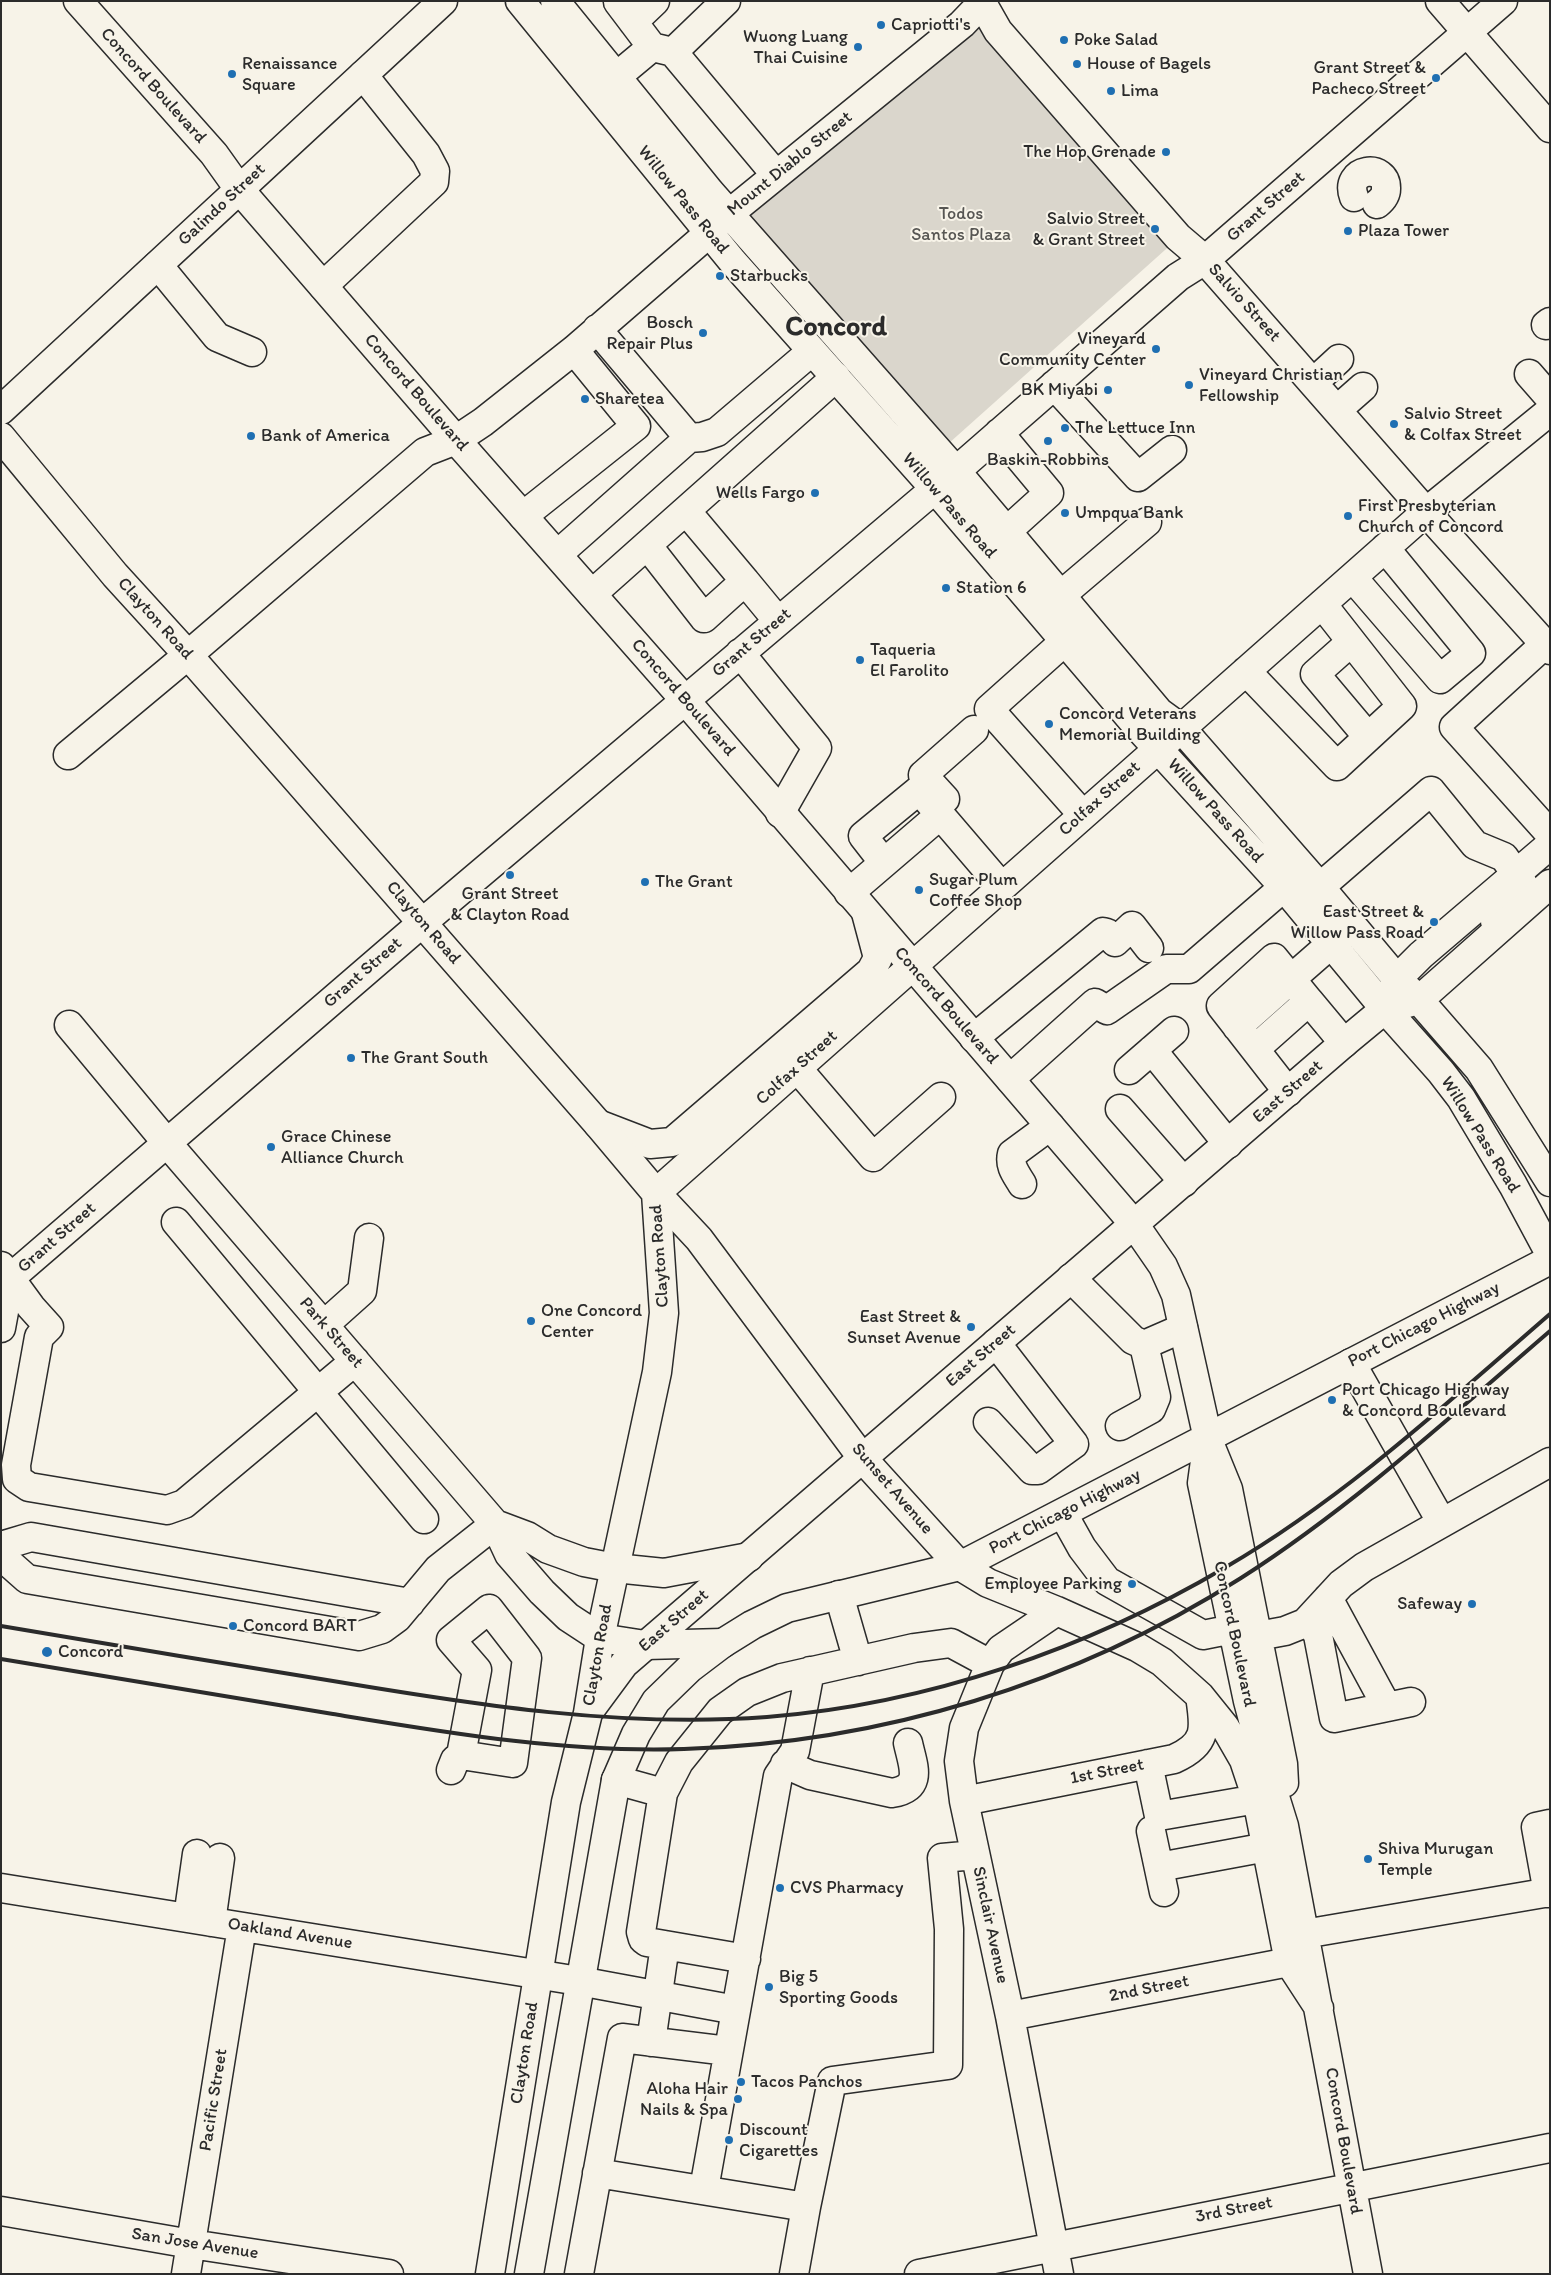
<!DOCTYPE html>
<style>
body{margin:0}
#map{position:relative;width:1551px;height:2275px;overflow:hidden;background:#f7f3e8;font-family:Itim,sans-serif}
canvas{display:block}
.frame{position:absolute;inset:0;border:2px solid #2b2b2b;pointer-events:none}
</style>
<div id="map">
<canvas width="1551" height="2275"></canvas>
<div class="frame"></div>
</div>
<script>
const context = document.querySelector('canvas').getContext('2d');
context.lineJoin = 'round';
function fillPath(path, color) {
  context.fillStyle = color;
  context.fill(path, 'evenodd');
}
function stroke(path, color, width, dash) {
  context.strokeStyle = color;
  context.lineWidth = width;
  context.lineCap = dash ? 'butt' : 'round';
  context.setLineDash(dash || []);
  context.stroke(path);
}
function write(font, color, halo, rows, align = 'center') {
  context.font = font + ' Itim,sans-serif';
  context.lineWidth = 4;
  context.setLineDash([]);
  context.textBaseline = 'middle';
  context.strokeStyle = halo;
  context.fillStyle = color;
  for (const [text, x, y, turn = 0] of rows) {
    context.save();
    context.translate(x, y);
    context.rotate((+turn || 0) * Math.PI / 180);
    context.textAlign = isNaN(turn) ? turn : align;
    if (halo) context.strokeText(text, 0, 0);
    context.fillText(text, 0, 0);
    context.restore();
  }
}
const green = new Path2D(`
 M982,3l196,234 -13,13 -217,194 -219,-231z`);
const minor = new Path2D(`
 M981,1l17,30 166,190 14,16 27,23 221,252 124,138
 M1440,1l110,127
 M633,22l22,-21
 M652,47l21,5 103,123
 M673,52l53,-51
 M616,77l36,-30 -34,-45
 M1354,197c-11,-29 33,-35 32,-8 0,7 -4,11 -9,15
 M158,265l59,72 35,15
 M323,286l111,-104 1,-11 -9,-17 -63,-79
 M1546,325l4,-3
 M597,329l92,109 13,-1 15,-5 95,-81
 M1529,374l21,24
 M1314,382l25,-23
 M1054,385l84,92 34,-27
 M1338,409l25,-22
 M999,433l50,60 -42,38
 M687,512l58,69 -41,37 -57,-73 189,-168
 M523,516l113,-90 -62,-76
 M558,554l131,-116
 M1353,578l87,101 31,-26 -86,-105
 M745,581l33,40
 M592,594l55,-49
 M1060,596l87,-74
 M1065,641l-76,68 94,106
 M1351,642l-36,32 53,63
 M1545,644l-91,83 96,107
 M740,653l77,95 -37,65
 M1246,671l91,95 65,-60 -80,-102
 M68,755l120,-100 237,-203 31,-12 27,-18 91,-72 127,-110 8,-10 253,-206 22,-23
 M945,799l-22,-24 51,-45
 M884,863l-21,-27 56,-46 83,97
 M1320,887l111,-96 44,54 29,12 19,27 -4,11 -22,21 -2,5
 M849,893l91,-78
 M1309,1001l35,42
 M69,1025l98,118 328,381 14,30 33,38 26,25 32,21 45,7 78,-2
 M1237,1027l54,-48 -17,-21 -53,48 67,86
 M974,1038l129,-106 4,1 8,9 17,-16 17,22
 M1255,1049l54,-48 -18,-22 40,-35
 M1152,1050l76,94
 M797,1068l76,89 68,-60
 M1129,1070l45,-39
 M1010,1079l85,-76 12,7 59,-41h23l95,-82
 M1120,1109l64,73
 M598,1124l52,20 22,-2 199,-171 7,-13 -12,-45
 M1022,1184c-6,-10 -13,-18 -10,-30l38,-28
 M176,1222l248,297
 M1,1266l30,41 18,20 -10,10 -23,128 1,14 12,8 138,23 17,-6 171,-143
 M1071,1278l62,62 11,5 39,-17
 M1,1286l421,-363 534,-452 222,-194 27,-17 298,-259
 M324,1325l38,-34 7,-53
 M1,1328l9,-49
 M1351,1363l91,160
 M988,1422l44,48h6l36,-26 -78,-101
 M1120,1426l31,-17 5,-12 -12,-52
 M1208,1439l-6,44 46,218 18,67 18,58 84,448
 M1208,1440l20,49 55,275 1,19
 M1063,1514l19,34 25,33 96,54 30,-6
 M495,1524l32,12 21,13 36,13 31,6 49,5 85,-16
 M1,1546l30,-9 379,66
 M1,1556l26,23 332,57 23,-7 15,-11 41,-49 57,-45
 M839,1595l19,66
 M1057,1611l-56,38 -11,15 -26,64 -5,33 5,40 46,215 49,258
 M1309,1620l9,15 16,83 53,-11 -59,-109
 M1258,1636l27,-5 20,-8 36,-39 23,-17 186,-105
 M1387,1707l24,-5
 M785,1764l25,11 82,18c32,-5 21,-27 16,-50
 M1148,1764l11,52 98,-17
 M451,1770l4,-10 6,-5 16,-85 -26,-30 38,-31 38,49 -14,105 -52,-8
 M616,1780l47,13
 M964,1801l210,-42c34,-15 31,-31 26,-63
 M1151,1831l13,61
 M1159,1867l108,-20
 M1,1888l578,93 157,29
 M1548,1893l-12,-66 14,-3
 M188,1918l9,-64
 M211,1922l9,-64
 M1304,1934l246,-42
 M746,1959l-99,-17 -4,-3 -2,-7 22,-139 16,-31 41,-51 27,-19 35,-14 132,-30 37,-5 39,21
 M1319,2008l-30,-46 -32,-163 -13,-39 -19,-33 -25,-31 -38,-34 -25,-15 -80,-36 -69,-28 -28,-17 -97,-107 -164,-220 -43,-46 770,-681 124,-101
 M1010,2016l279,-54
 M651,2042l14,-97
 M597,2173l209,34 -12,67
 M704,2189l74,-413 17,-25 15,-80
 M806,2207l26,-126 116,-16 1,-136 -7,-71 33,-3
 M1,2211l190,33 198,30
 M186,2274l56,-347
 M579,2274l43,-236 106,13
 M919,2274l631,-126`);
const major = new Path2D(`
 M78,1l136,153 25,35 217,251 228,259 450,525 29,42 13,29 32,144
 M520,1l213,261 202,227 202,237 147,161 101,122 56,63 20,26 52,87 37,69
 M555,1l155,191 246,279 203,241 22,16 139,159 77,92 22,21 60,69 71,113
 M1,410l442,-409
 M1,437l114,138 73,80 410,469 58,69 8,120 -7,59 -57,266 -12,75 -22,89 -76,472
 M1390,996l7,-17 24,-24 129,-110
 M590,1710l34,-46 720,-621 41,-34 34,-9 131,-116
 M529,2274l87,-494 20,-46 20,-33 34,-33 33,-25 29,-18 35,-17 173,-42 590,-306`);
const rail = new Path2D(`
 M1,1626c111,19 221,37 332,55 143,24 288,47 434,36 161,-13 320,-68 459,-150 118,-69 220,-163 324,-253
 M1,1659c111,18 222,36 332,55 116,19 233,39 351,35 197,-6 391,-65 557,-171 111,-71 209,-161 309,-247`);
const markers = [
 [881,25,5,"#1f6fb2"],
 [1064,40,5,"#1f6fb2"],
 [858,47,5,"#1f6fb2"],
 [1077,64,5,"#1f6fb2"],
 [232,74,5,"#1f6fb2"],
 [1436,78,5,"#1f6fb2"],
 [1111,91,5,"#1f6fb2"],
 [1166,152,5,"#1f6fb2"],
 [1155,229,5,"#1f6fb2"],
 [1348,231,5,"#1f6fb2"],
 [720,276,5,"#1f6fb2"],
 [703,333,5,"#1f6fb2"],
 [1156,349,5,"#1f6fb2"],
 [1189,385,5,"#1f6fb2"],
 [1108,390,5,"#1f6fb2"],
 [585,399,5,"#1f6fb2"],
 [1394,424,5,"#1f6fb2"],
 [1065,428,5,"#1f6fb2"],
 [251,436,5,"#1f6fb2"],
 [1048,441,5,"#1f6fb2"],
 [815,493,5,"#1f6fb2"],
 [1065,513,5,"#1f6fb2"],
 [1348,516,5,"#1f6fb2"],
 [946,588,5,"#1f6fb2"],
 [860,660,5,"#1f6fb2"],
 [1049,724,5,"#1f6fb2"],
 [510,875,5,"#1f6fb2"],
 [645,882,5,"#1f6fb2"],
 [919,890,5,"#1f6fb2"],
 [1434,922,5,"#1f6fb2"],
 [351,1058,5,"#1f6fb2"],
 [271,1147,5,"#1f6fb2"],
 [531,1321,5,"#1f6fb2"],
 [971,1327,5,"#1f6fb2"],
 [1332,1400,5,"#1f6fb2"],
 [1132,1584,5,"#1f6fb2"],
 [1472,1604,5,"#1f6fb2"],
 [233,1626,5,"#1f6fb2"],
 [47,1652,6,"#1f6fb2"],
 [1368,1859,5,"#1f6fb2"],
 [780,1888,5,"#1f6fb2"],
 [769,1987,5,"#1f6fb2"],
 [741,2082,5,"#1f6fb2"],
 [738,2099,5,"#1f6fb2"],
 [729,2140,5,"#1f6fb2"]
];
const poiNames = [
 ["Capriotti's",891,25],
 ["Wuong Luang",848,37,"right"],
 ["Thai Cuisine",848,58,"right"],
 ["Poke Salad",1074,40],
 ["Renaissance",242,64],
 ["Square",242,85],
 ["House of Bagels",1087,64],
 ["Grant Street &",1426,68,"right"],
 ["Pacheco Street",1426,89,"right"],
 ["Lima",1121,91],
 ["The Hop Grenade",1156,152,"right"],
 ["Salvio Street",1145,219,"right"],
 ["& Grant Street",1145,240,"right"],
 ["Plaza Tower",1358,231],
 ["Starbucks",730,276],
 ["Bosch",693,323,"right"],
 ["Repair Plus",693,344,"right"],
 ["Vineyard",1146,339,"right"],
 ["Community Center",1146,360,"right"],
 ["Vineyard Christian",1199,375],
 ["Fellowship",1199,396],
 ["BK Miyabi",1098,390,"right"],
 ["Sharetea",595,399],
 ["Salvio Street",1404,414],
 ["& Colfax Street",1404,435],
 ["The Lettuce Inn",1075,428],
 ["Bank of America",261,436],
 ["Baskin-Robbins",1048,460,"center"],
 ["Wells Fargo",805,493,"right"],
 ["First Presbyterian",1358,506],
 ["Church of Concord",1358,527],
 ["Umpqua Bank",1075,513],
 ["Station 6",956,588],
 ["Taqueria",870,650],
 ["El Farolito",870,671],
 ["Concord Veterans",1059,714],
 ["Memorial Building",1059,735],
 ["Sugar Plum",929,880],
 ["Coffee Shop",929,901],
 ["The Grant",655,882],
 ["Grant Street",510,894,"center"],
 ["& Clayton Road",510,915,"center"],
 ["East Street &",1424,912,"right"],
 ["Willow Pass Road",1424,933,"right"],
 ["The Grant South",361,1058],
 ["Grace Chinese",281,1137],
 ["Alliance Church",281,1158],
 ["One Concord",541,1311],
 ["Center",541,1332],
 ["East Street &",961,1317,"right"],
 ["Sunset Avenue",961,1338,"right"],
 ["Port Chicago Highway",1342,1390],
 ["& Concord Boulevard",1342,1411],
 ["Employee Parking",1122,1584,"right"],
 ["Safeway",1462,1604,"right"],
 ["Concord BART",243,1626],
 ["Concord",58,1652],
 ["Shiva Murugan",1378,1849],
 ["Temple",1378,1870],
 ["CVS Pharmacy",790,1888],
 ["Big 5",779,1977],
 ["Sporting Goods",779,1998],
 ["Tacos Panchos",751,2082],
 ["Aloha Hair",728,2089,"right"],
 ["Nails & Spa",728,2110,"right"],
 ["Discount",739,2130],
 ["Cigarettes",739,2151]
];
const streetNames = [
 ["Concord Boulevard",153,86,48],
 ["Mount Diablo Street",790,164,-39],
 ["Willow Pass Road",683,200,51],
 ["Galindo Street",222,205,-43],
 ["Grant Street",1266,207,-41],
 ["Salvio Street",1244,303,48],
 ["Concord Boulevard",416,393,49],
 ["Willow Pass Road",949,506,49],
 ["Clayton Road",155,619,48],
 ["Grant Street",752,643,-40],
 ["Concord Boulevard",683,698,49],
 ["Colfax Street",1100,799,-42],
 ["Willow Pass Road",1215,811,48],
 ["Clayton Road",423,923,49],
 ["Grant Street",363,973,-41],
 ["Concord Boulevard",946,1006,49],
 ["Colfax Street",797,1068,-42],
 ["East Street",1288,1092,-41],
 ["Willow Pass Road",1480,1135,58],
 ["Grant Street",57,1238,-41],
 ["Clayton Road",660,1256,-94],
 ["Port Chicago Highway",1424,1325,-27],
 ["Park Street",331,1333,49],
 ["East Street",981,1356,-41],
 ["Sunset Avenue",892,1489,49],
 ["Port Chicago Highway",1065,1512,-27],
 ["East Street",674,1621,-41],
 ["Concord Boulevard",1234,1634,78],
 ["Clayton Road",598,1655,-80],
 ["1st Street",1107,1772,-11],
 ["Sinclair Avenue",990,1925,78],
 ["Oakland Avenue",290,1934,9],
 ["2nd Street",1149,1989,-11],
 ["Clayton Road",525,2053,-81],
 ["Pacific Street",214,2100,-81],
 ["Concord Boulevard",1343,2141,80],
 ["3rd Street",1234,2210,-11],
 ["San Jose Avenue",195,2244,9]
];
const parkNames = [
 ["Todos",961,214],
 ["Santos Plaza",961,235]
];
const townNames = [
 ["Concord",836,328]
];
fillPath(green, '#dad6cc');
stroke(minor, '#2b2b2b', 31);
stroke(major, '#2b2b2b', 31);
stroke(minor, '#f7f3e8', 28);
stroke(major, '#f7f3e8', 28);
stroke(rail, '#2b2b2b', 4);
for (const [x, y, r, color] of markers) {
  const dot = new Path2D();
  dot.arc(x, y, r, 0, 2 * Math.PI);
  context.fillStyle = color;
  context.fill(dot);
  stroke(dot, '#f7f3e8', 2);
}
write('18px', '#2b2b2b', '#f7f3e8', poiNames, 'left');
write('18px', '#2b2b2b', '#f7f3e8', streetNames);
write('18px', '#575653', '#f7f3e8', parkNames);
write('bold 28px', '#2b2b2b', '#f7f3e8', townNames);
</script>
